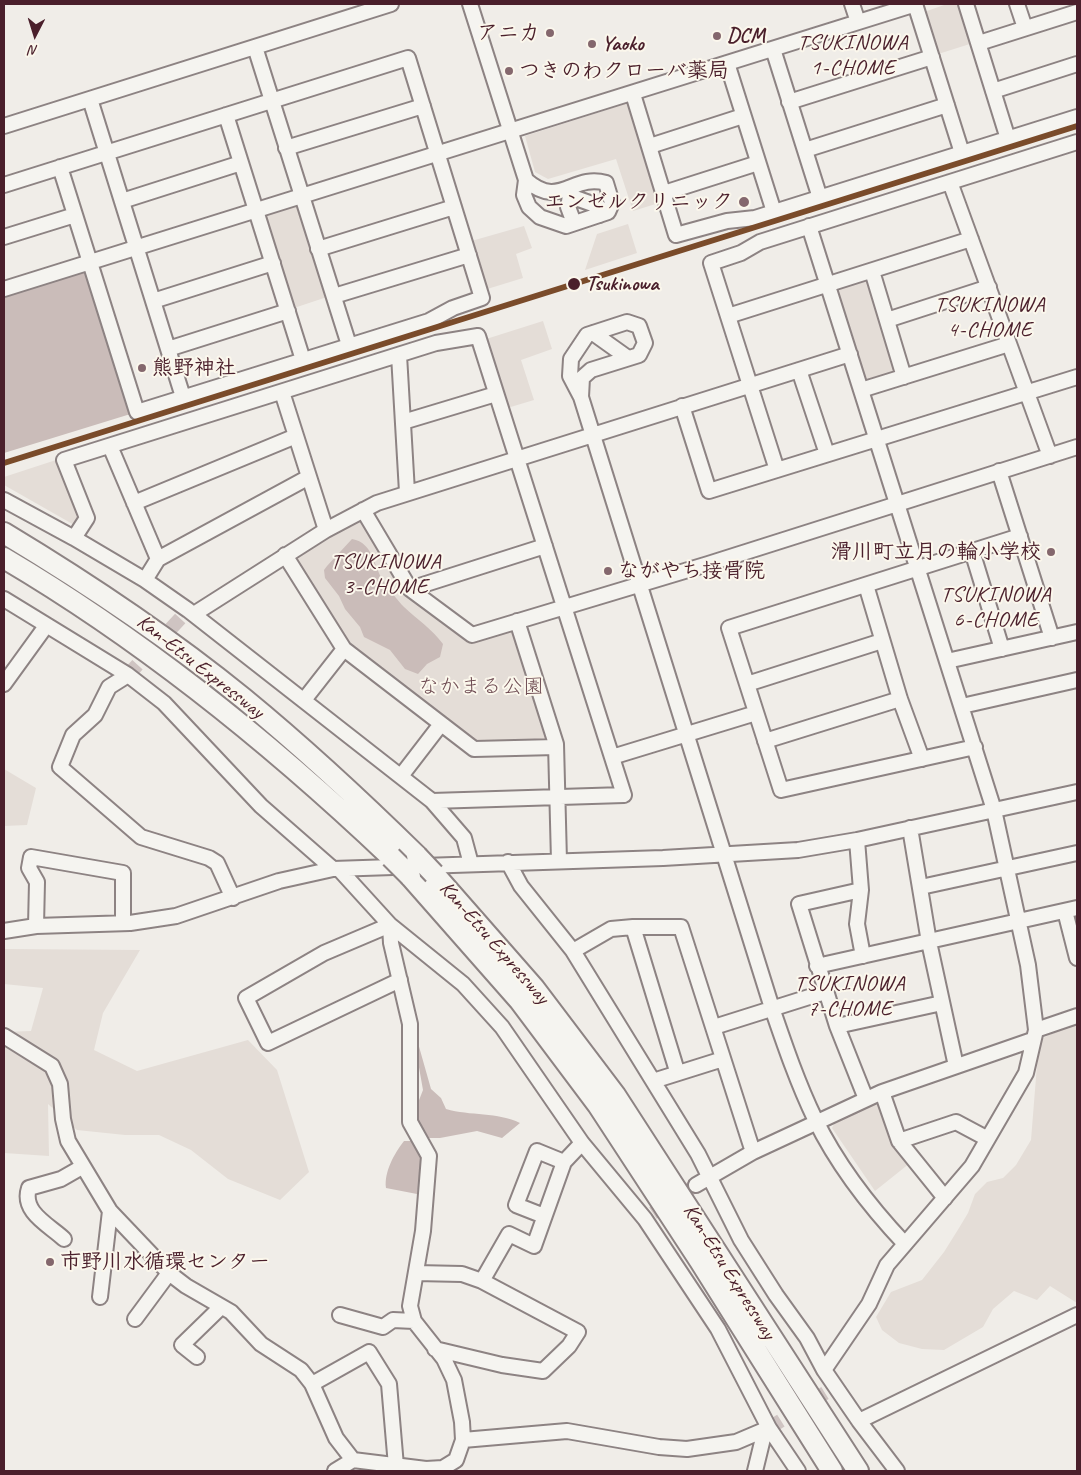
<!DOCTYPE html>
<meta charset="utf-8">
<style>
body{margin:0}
#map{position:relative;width:1081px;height:1475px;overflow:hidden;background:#f0ede8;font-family:Caveat,sans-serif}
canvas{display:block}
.frame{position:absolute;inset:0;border:5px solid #4a1f2b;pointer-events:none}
.north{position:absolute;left:10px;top:10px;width:50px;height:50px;-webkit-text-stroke:4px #fbf7ec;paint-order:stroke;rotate:185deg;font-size:14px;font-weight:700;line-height:20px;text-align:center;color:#4a1f2b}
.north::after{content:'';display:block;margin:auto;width:18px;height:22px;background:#4a1f2b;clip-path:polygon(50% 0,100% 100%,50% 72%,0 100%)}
</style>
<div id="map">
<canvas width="1081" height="1475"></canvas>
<div class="frame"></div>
<div class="north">N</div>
</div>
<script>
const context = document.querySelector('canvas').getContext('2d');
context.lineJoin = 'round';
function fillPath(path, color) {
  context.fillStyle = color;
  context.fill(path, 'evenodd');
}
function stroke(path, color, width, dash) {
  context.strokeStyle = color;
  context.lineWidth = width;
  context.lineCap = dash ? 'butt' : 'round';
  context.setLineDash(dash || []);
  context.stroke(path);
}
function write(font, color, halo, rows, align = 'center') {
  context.font = font + ' Caveat,"Klee One",sans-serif';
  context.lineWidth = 4;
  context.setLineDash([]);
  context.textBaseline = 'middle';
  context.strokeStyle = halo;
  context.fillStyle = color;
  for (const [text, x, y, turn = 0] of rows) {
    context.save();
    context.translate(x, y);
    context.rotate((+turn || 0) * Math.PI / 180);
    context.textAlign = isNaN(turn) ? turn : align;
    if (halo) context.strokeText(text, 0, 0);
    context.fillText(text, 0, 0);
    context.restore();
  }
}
const green = new Path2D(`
 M947,4h13l13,39 -38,12 -11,-43z
 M631,102l31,100 -29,9 -17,-52 -68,20 -13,-7 -10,-36z
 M302,196l31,99 -45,15 -32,-100z
 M628,224l9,29 -52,17 12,-36z
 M524,226l8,22 -16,6 7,24 -39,12 -16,-48z
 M872,271l32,106 -43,13 -33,-106z
 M543,321l9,28 -31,11 13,40 -30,9 -21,-69z
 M56,460l26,57 -6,9 -72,-41v-8z
 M363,510l47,79 62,46 45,-14 39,123 -82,5 -130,-100 -59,-94z
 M4,769l32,19 -9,37 -23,1z
 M4,949l136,1 -37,63 -9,37 43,21 111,-31 29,30 32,102 -29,28 -52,-21 -37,-29 -32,-15h-34l-48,-5 -29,-26 1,52 -45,-3v-121l27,-1 12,-43 -39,-4z
 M1071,1024l6,1v278l-27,-17 -13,14 -23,-9 -21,18 -10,18 -39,23 -22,-1 -23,-6 -17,-13 -6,-13 15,-25 31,-12 22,-28 15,-24 9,-15 7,-19 12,-12 16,-4 13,-13 15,-25 8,-100z
 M878,1103l3,3 29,57 -35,28 -43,-63 2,-4z`);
const water = new Path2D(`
 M90,262l47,150 -133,41v-164z
 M352,539c22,4 21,27 31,41 6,9 14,20 21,27 14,13 28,22 39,37l-3,13 -13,7 -9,10 -13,-5 -15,-19 -26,-13 -4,-10 -15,-18 -6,-13 -14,-18 -1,-8 3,-4z
 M418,1043l13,46 10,9 5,11c24,7 52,3 74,14l-18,15 -25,-7 -37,7h-11l-15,-25 9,-23 -6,-34z
 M404,1141h7c16,20 11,30 6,53l-31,-6c-2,-16 8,-34 18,-47z`);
const minorTunnel = new Path2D(`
 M128,675l60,-65
 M653,1213l43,-28
 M769,1428l56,-35`);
const minor = new Path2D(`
 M470,4l56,176 -2,15 5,12 11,10 26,9 42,-14 4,-9 -6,-20c-34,-10 -46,27 -80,-3
 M852,4l6,18
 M915,4l47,149
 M966,4l42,135
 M1017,4l8,24
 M979,43l98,-31
 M255,47l94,298
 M773,49l47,149
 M727,63l47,149
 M993,91l84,-27
 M633,94l43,141 51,-14 28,-3 322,-101
 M90,99l93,298
 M789,102l143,-45
 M226,115l77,245
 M4,126l387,-122
 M650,146l93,-30
 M286,148l137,-42
 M805,150l142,-45
 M950,182l100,274
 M4,185l404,-127 74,240 -29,10 -24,13 -292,91 -77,-245
 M568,188l2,8 28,10 2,9
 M664,193l94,-30
 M570,196l-2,11 6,16
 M122,201l119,-38
 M809,226l185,584 34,155 8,65
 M4,237l71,-22
 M318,249l136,-42
 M872,271l32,106
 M4,289l912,-285
 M334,296l135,-41
 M153,301l120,-38
 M728,316l243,-77
 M887,320l102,-33
 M593,333l35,25
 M168,349l120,-38
 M399,355l8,137
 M799,370l28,84
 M861,390l148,-46
 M282,392l44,138
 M581,397l1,-19 9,-8 48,-15 6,-12 -6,-17 -12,-4 -40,13 -16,24 -1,17 11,21 191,611c13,38 26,76 43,111 22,45 56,89 90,125
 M682,406l27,85 368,-114
 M403,422l93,-28
 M110,446l48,113 -13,21
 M777,470l-66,-207 30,-10 19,-11 317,-100
 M999,471l53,167
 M4,500l70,38 71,42 43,30 244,191 32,37 7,26
 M134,503l162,-67
 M363,510l47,79 62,46 236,-71 369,-117
 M74,538l13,-20 -23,-58 372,-117 42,-7 146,459 -192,6
 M972,551l30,98
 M285,555l59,94 130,100 82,-2
 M158,559l151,-82
 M866,585l34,114 22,60
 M410,589l135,-43
 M4,599l124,76 36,28 97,103 72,63
 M194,614l132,-84 51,-27 473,-149
 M517,621l39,123 3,117
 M947,661l130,-29
 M128,675l-19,12 -14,28 -22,20 -13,32 81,70 68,21 8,5 16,35
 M4,684l42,-58
 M747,684l135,-43
 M304,700l40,-51
 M962,706l115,-26
 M765,741l135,-42
 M975,747l-194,43 -52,-162 291,-92
 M612,757l144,-44
 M401,776l40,-52
 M910,828l19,114 27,124
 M857,840l4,50 -4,34 6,32
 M508,862l13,24 52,65 125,203 43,86 35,55 31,43 17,32 35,51 38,50
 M339,869l51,56 73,59 39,43 80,116 63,76 73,110 51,99 29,43
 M921,887l156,-34
 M861,890l-62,14 38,122 29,73
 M1065,911l12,47
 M390,925l-66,28 -78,45 22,45 132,-63
 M36,926l1,-44 -8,-14 2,-11 92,16v50
 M633,927l44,144
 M4,931l32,-5 94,-3 46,-7 103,-35 54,-12 330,-11 135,-8 59,-10 220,-48
 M573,951l38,-22 22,-2h48l72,225
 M817,966l260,-58
 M837,1026l105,-23
 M714,1027l111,-35
 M4,1036l48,30 8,18 3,35 5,22 42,70 59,62 17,13 45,26 30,32 40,26 11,14 24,54 17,22
 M653,1081l70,-22
 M882,1092l17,49 46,57
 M899,1141l57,-19 30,16
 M696,1185l57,-33 129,-60 150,-52
 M544,1216l-28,-11 21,-54 27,11
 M64,1239c-15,-14 -43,-27 -35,-51l32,-9 21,-12
 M416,1273l46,1 20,7 96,51 -9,14 -26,25 -41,-6 -67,-16
 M482,1281l27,-47 25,12 30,-84 18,-19
 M100,1297l10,-86
 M340,1315l43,12 10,-7 21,1
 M135,1319l34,-46
 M197,1357l-15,-12 39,-38
 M824,1370l45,-66 18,-39 85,-99 54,-93 10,-43 41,-14
 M312,1384l57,-32 20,32 7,82
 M859,1421l218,-106
 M463,1440l104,-9 92,16 28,2 49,-7 33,-14
 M335,1471l18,-11 73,9 17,-1 13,-8 7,-20 -1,-18 -8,-42 -10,-21 -30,-38 -4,-15 13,-75 6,-75 -19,-34v-98l-19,-81 -1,-18
 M755,1471l10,-41`);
const highway = new Path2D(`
 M4,533c83,50 164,104 239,165 61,50 118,103 174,158
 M4,558c141,83 268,186 387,299
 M434,874l100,114 81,107 243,376
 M410,876l110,125 78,104 102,156 132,210`);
const highwayBridge = new Path2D(`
 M417,856l17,18
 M391,857l19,19`);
const rail1 = new Path2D(`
 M4,463l1073,-337`);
const markers = [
 [550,33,5,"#84676d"],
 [717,36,5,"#84676d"],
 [592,44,5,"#84676d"],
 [509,71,5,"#84676d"],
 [744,202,6,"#84676d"],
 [574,284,7,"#4a1f2b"],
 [142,368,5,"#84676d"],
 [1051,552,5,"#84676d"],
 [608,571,5,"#84676d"],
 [50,1262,5,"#84676d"]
];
const poiNames = [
 ["アニカ",540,33,"right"],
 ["DCM",727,36],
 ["Yaoko",602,44],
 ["つきのわクローバ薬局",519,71],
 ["エンゼルクリニック",733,202,"right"],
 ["熊野神社",152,368],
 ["滑川町立月の輪小学校",1041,552,"right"],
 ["ながやち接骨院",618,571],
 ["市野川水循環センター",60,1262]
];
const stopNames = [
 ["Tsukinowa",586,284]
];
const streetNames = [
 ["Kan-Etsu Expressway",200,667,38],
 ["Kan-Etsu Expressway",494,943,49],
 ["Kan-Etsu Expressway",729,1272,58]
];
const parkNames = [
 ["なかまる公園",481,687]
];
const neighbourhoodNames = [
 ["TSUKINOWA",853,43],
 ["1-CHOME",853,68],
 ["TSUKINOWA",990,305],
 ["4-CHOME",990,330],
 ["TSUKINOWA",386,562],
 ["3-CHOME",386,587],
 ["TSUKINOWA",996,595],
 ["6-CHOME",996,620],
 ["TSUKINOWA",850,984],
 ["7-CHOME",850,1009]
];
fillPath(green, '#e4ddd7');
fillPath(water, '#cabcb9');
stroke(minorTunnel, '#cfc4c2', 14, [14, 7]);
stroke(minor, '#8d8383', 18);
stroke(highway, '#8d8383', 24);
stroke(minor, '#f5f4f0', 14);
stroke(highway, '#f5f4f0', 20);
stroke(highwayBridge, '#8d8383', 24, []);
stroke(highwayBridge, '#f5f4f0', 20);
stroke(rail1, '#7a4b2a', 6);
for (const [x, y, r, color] of markers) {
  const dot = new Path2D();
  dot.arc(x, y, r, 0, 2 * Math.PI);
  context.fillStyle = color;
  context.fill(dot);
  stroke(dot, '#fbf7ec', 2);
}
write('bold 21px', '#4a1f2b', '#fbf7ec', poiNames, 'left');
write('bold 21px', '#4a1f2b', '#fbf7ec', stopNames, 'left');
write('21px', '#4a1f2b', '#fbf7ec', streetNames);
write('21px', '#6e4b52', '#fbf7ec', parkNames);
context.letterSpacing = '1px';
write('22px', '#4a1f2b', '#fbf7ec', neighbourhoodNames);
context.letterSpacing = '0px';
</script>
